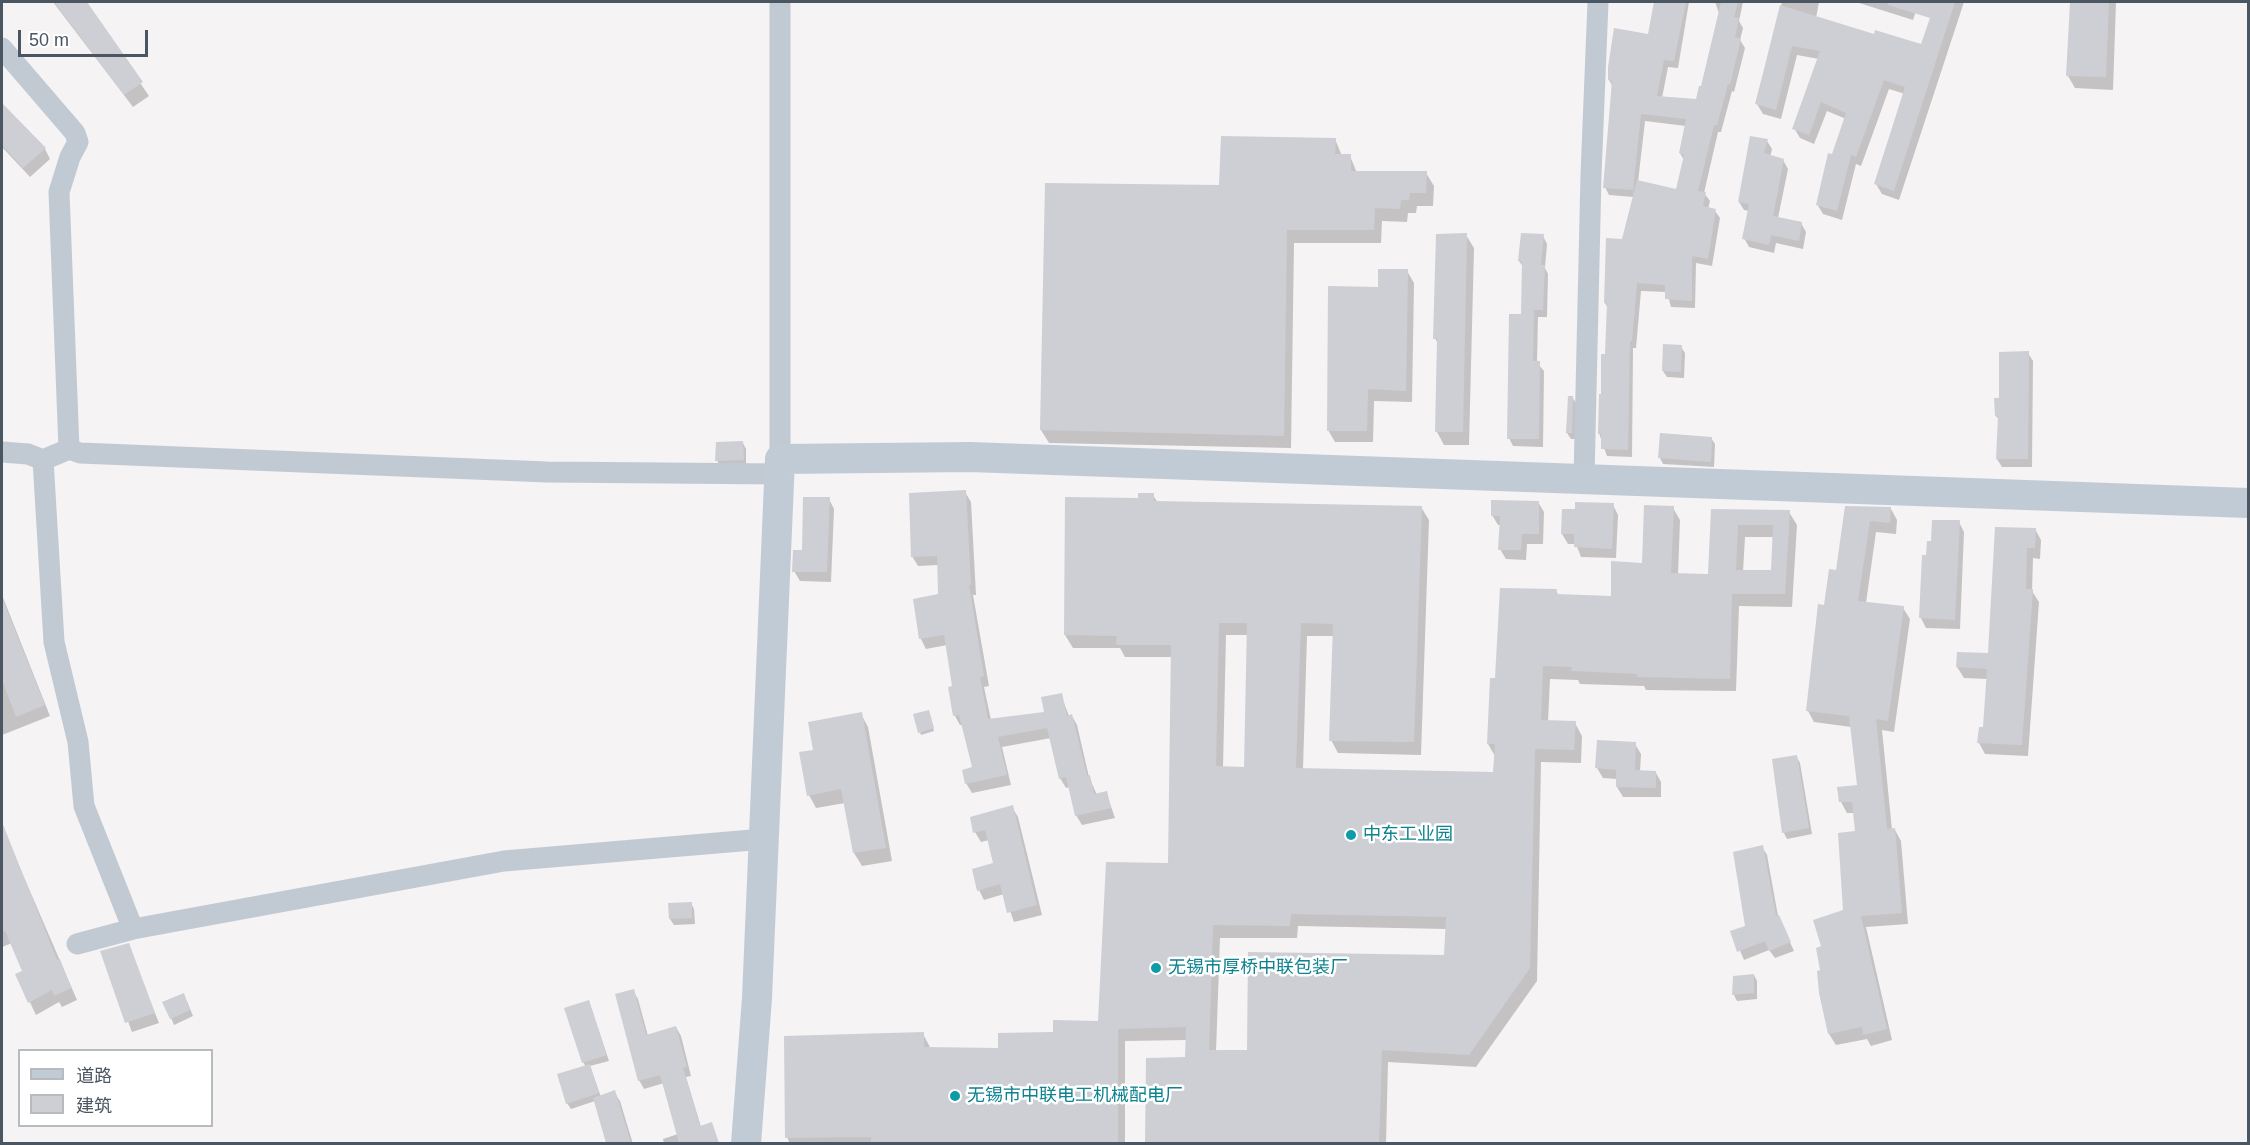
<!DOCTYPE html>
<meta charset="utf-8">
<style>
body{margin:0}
#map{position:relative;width:2250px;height:1145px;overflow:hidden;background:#f5f3f3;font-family:Arial,"Noto Sans SC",sans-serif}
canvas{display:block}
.frame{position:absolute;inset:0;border:3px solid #4a5661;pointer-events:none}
.legend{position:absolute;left:18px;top:1049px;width:195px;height:78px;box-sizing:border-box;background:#fff;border:2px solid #b7bbc0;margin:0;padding:8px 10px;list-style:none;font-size:18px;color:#4a5661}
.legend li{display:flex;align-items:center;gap:12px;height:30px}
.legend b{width:30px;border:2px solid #b7bbc0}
.scale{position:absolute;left:18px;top:30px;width:130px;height:27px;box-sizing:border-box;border:3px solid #4a5661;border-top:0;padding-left:8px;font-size:18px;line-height:21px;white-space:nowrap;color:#4a5661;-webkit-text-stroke:4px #fff;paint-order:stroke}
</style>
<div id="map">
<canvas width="2250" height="1145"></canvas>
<div class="frame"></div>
<ul class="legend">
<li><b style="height:8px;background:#c1cbd6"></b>道路</li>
<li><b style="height:16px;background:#cdcfd5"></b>建筑</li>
</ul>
<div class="scale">50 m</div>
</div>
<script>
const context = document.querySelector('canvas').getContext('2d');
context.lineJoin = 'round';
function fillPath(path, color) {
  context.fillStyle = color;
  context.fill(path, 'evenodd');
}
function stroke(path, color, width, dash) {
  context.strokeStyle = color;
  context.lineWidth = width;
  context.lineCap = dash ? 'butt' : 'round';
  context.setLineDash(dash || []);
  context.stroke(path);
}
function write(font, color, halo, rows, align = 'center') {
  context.font = font + ' Arial,"Noto Sans SC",sans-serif';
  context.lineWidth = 5;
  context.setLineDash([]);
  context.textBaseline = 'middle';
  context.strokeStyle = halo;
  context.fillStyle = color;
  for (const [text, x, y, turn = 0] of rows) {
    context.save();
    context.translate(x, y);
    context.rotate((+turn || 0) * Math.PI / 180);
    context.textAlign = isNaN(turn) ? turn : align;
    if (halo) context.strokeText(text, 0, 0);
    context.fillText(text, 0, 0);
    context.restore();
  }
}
const shadow = new Path2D(`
 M53,2h32l64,94 -16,11z
 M1656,2h33l-11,66 -10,-1 -6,31 35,2 6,-12 16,-75 -4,-11h28l-4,19 4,7 -3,12 5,8 -11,44 -2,-1 -11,41h-3l-14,61 6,8 -2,8 7,2 5,7 -8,48 -16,-3 -1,45 -24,-1 -4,-15 -26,-1 -5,57h-3l-1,109 -25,-1 -8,-23 8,-78 1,-47 -3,-5 29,-106 -25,-2 -4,-8 8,-100 -4,-7 41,-45zM1645,121l41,5 -6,27 4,7 -7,31 -39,-9z
 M1782,2h37l-3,16 104,34 18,-50h26l-65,198 -17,-6 -6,-10 29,-90 -16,-5 -28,77 -5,-2 -14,56 -19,-6 -6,-10 29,-85 -19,-8 -13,33 -14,-6 -6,-10 25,-69 -22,-4 -16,64 -18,-5 -6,-10z
 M1856,2h63l-6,18z
 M2071,2h45l-3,88 -38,-2 -7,-12z
 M2,106l43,43 5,10 -20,18 -28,-30z
 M1335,139l7,17h8l7,17h69l8,13 -1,20h-16l-1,7h-8l-1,9 -25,-1 -1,22h-87l-3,205 -242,-5 -8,-13 180,-244z
 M1767,141l5,8 -2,8 13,3 5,9 -10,49 23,5 5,9 -3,17 -27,-6 -2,10 -25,-6 -5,-9 5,-27 -5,-1 -5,-8z
 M1466,235l8,13 -5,197h-25l-7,-13 1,-88 -3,-6z
 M1543,236l4,8 -2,24 3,6 -1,43h-9l-1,46 7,8 -1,76 -30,-1 -4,-8 13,-122 2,-48 -5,-7z
 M1407,271l7,12 -2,119 -38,-1 -1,41h-38l-7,-12 52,-142z
 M1681,347l4,6 -1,25 -17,-1 -4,-6z
 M2028,353l5,8 -1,106h-30l-5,-8 3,-38 -4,-5 4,-16z
 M1572,397l4,6 -1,36h-4l-4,-6z
 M1711,438l4,6 -1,23 -51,-3 -3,-6z
 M743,443l3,6v17h-26l-3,-6z
 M965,492l6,10 5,93h-3l16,91 -5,1 7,33 55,-7 15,-18 8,21h3l5,9 12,52 8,18 9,-3 9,26 -33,7 -6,-10 -6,-28 -4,1 -6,-10 -9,-40 -49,9 9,38 -39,8 -6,-10 8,-14 -11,-44h-3l-5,-9 -1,-29 -7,-42 -21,4 -5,-10 -7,-39 25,-5 -1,-30 -20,1 -6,-10z
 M1153,495l5,8 263,4 8,13 -8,235 -83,-2 -7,-13 4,-104h-28l-4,133 192,4v-17l-7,-12 8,-65 60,-88 3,5 53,1 31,-33 30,-56 7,12 -2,55h32l3,-64 76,1 8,13 -5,82 -53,-1 -3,85 -90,-1 -2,-4 -64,-2 -2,-4 -28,-1 -2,43 27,1 7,13 -1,27 -40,-1 -4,219 -61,86 -88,-5 -2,82h-240l2,-85h39v-19l-62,1v103h-335l-3,-7 136,-103 8,15h68l100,-27 70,-157 4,-208h-48l-5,-9h-47l-8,-13 74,-136zM1745,537h29l-2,35h-29zM1226,635h22l-2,133h-23zM1298,926l149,3 -2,28 -197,94 -32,1 4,-114h77z
 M829,499l5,10 -3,73 -31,-1 -6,-10z
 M1538,502l6,10 -1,32h-16l-1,16 -20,-1 -6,-10 1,-24h-3l-6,-10z
 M1613,505l5,10 -2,43 -35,-1 -5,-13h-8l-6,-10 15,-24z
 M1846,507l45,2 6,11 -1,14 -20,-2 -10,71 37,5 7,11 -16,113 -12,-2 10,100h3l6,11 7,83 -42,3 26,113 -21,6 -4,-7 -31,6 -7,-11 -7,-62 23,-61 11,-78 -2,-20h-7l-6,-11 17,-16 -7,-59 -37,-5 -6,-11 17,-105 12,-34z
 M1959,522l5,10 -4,97 -34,-1 -5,-10 2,-61h4l5,-15z
 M1997,528l38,1 6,11 -1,19 -7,-1 -1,33 7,11 -11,154 -43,-2 -6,-11 6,-15 3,-49 -24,-1 -7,-11 32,-12z
 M2,595l48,121 -48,19z
 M861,714l7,13 24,134 -30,5 -8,-13 -9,-50 -29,5 -7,-13 6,-44z
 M930,715l4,16 -13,4 -1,-3z
 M1635,744l6,10 -1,18 16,1 5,9v15h-38l-6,-10v-8l-14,-1 -6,-10z
 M1796,756l4,7 12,71 -25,5 -3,-6z
 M1012,807l6,10 24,98 -28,7 -10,-28 -20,6 -5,-10 16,-26 -6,-24 -8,2 -6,-10z
 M7,838l70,162 -15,7 -3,-5 -23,13 -19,-40 7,-3 -12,-29 -10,4v-106z
 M1762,847l5,8 11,61 16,35 -19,7 -6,-8 -25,10 -12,-28 15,-5z
 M691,903l3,6 1,15 -21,1 -4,-6z
 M128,945l31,78 -27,9 -30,-80z
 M1754,975l3,6v18l-20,2 -3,-6z
 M633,991l5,8 10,37 28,-9 5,9 10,40 -5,1 15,50 10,-3 8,20h-55l-1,-5 15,-5 -14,-51 -20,6 -5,-9z
 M187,1001l6,15 -19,9 -3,-7z
 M589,1002l20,59 -19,5 11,31 13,-5 6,9 13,43h-26l-12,-43 -24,8 -4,-6 19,-36 -3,-5z`);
const building = new Path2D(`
 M54,2h33l56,80 -19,13z
 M1654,2h32l-12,59 -10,-1 -7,36 39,3 3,-13h2l20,-84h17l-4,15 5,1 -4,19 6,2 -11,46 -2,-1 -11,41h-3l-16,66 8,1 -3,14 13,3 -8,50 -16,-3v45l-27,-2v-14l-28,-2 -5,58h-2l-2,109 -27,-1v-15h-3l1,-40h2v-40h4l2,-51h-3l2,-65 16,1 15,-59 39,9 8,-34 -5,-2 7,-34 -45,-5 -8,76 -30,-2 9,-107 -4,-1v-13l6,-39 34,6z
 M1888,2h67l-61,189 -20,-7 31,-97 -21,-7 -28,77 -5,-2 -14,56 -21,-6 12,-52 4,1 14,-41 -25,-11 -12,33 -17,-6 28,-78 -28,-5 -16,64 -21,-6 9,-35 16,-64 94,29 1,-4 46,14 9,-26 -42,-13z
 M2070,2h39l-3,75 -40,-1z
 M2,103l44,45 -23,20 -21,-23z
 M1221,136l115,2 -1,16h16v17h76l-1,22h-16l-1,7h-8l-1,9 -25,-1 -1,22h-87l-3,206 -244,-6 5,-247 174,2z
 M1750,136l18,3 -4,14 20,6 -11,57 29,6 -3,19 -28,-6 -2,10 -27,-6 7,-35 -11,-2z
 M1467,233l-4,199h-28l2,-93h-4l3,-105z
 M1521,233l23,1 -3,31h4l-2,45h-9l-1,51h7l-1,78h-32l2,-125h12l1,-52 -4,-1z
 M1378,269h30l-2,122 -38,-2 -1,42h-40l1,-145 50,1z
 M1663,344l19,1 -1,27 -19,-1z
 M2029,351l-1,108h-32l2,-43h-3l-1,-18h5v-46z
 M1568,396h5l-1,37h-6z
 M1660,433l52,4 -1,25 -53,-4z
 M743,441l1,19 -29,1 1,-19z
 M966,490l5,95h-2l15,91 -4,1 8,42 56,-7 -3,-15 21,-4 5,23 5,-2 15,62 3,-1 4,19 13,-3 4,17 -36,8 -9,-39 -7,2 -12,-51 -49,9 9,38 -42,9 -3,-14 10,-3 -13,-52 -6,1 -5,-29 4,-1 -8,-51 -25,4 -6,-40 25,-5 -1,-38 -26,1 -2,-64z
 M1138,493h16v8l268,5 -8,236 -85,-1 4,-117 -32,-1 -5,145 197,4 2,-28h-8l3,-66h5l5,-90 57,1 -1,5 55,2v-35l31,2 2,-58 30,1 -3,67 37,1 3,-65 79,1 -5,84h-53l-2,85 -93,-2v-3l-66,-3 1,-4 -29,-1 -2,54 35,1 -2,29 -39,-1 -5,219 -61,87 -87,-5 -3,93h-234l1,-85 39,-1 1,-30 -68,2v114h-247v-6l-86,1 -1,-102 140,-4v15l74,1v-15l55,-1v-12l45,1 8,-159 62,1 3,-218h-55l1,-9 -53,-1 1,-138 73,1zM1738,525h35l-2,45h-35zM1219,623h28l-3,144 -28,-1zM1291,914l155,3 -2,38 -196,-3 -1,98h-38l4,-125 77,1z
 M803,497h27l-3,75h-35l1,-22h9z
 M1491,500l48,1v33h-17l-1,16h-23l2,-34h-9z
 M1575,502l39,1 -2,46 -38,-2v-13h-13l1,-25h13z
 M1845,506l46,1 -1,16 -20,-2 -12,80 46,5 -16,115 -12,-2 11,110 8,-1 7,85 -41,3 26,113 -24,6 -1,-8 -34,7 -9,-41 -2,-22 3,-1 -4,-22 5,-2 -8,-26 30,-10 -5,-77 17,-2 -3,-29h-13l-2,-15 20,-2 -8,-69 -43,-5 12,-107 6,1 5,-36 7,1z
 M1932,520h28l-5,100 -36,-2 3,-63h4l1,-14h4z
 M1995,527l41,1 -1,20h-8l-1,41h7l-11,156 -45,-2 2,-16h4l4,-58 -31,-2 1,-15 31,1z
 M2,598l43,107 -29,12 -14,-37z
 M929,710l5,18 -16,5 -5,-19z
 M862,712l24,136 -33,5 -12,-64 -34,7 -8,-44 14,-2 -5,-28z
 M1597,740l39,2 -1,28 21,1v17l-40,-1v-17l-21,-2z
 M1797,755l12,73 -27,5 -10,-74z
 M1013,805l24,100 -30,8 -7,-29 -23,7 -5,-22 21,-6 -8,-33 -12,3 -3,-16z
 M2,822l55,138 3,-1 11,29 -17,8 -2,-6 -24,13 -13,-29 7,-3 -17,-40 -3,1z
 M1763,845l13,71 3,-1 12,27 -22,9 -4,-10 -28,11 -7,-21 15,-5 -12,-74z
 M692,902v16l-23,1 -1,-16z
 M129,943l26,70 -30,10 -25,-72z
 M1754,974v19l-22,2 1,-19z
 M634,989l12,46 30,-9 11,41 -4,1 17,58 12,-4 7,21h-40l-19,-68 -22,6 -23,-87z
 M184,993l6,17 -20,9 -8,-17z
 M589,1000l18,55 -25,8 -18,-55z
 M590,1064l9,29 -33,11 -9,-30z
 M615,1090l16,53h-25l-13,-45z`);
const street = new Path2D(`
 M780,2v457
 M2,48l73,85 3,9 -8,15 -11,35 10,257
 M2,452l26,2 15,6 26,-11 11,4 467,19 233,2
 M43,460l11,182 24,100 6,64 49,123
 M1584,478l7,-303 7,-173
 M77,944l56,-15 371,-68 260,-22`);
const secondary = new Path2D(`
 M746,1144l11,-146 23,-539 190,-2 1278,46`);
const markers = [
 [1351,835,6,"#0f9aa8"],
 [1156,968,6,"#0f9aa8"],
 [955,1096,6,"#0f9aa8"]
];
const cultureNames = [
 ["中东工业园",1363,835],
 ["无锡市厚桥中联包装厂",1168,968],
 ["无锡市中联电工机械配电厂",967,1096]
];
fillPath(shadow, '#0003');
fillPath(building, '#cdcfd5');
stroke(street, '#c1cad2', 21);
stroke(secondary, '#c1cbd6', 30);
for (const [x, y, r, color] of markers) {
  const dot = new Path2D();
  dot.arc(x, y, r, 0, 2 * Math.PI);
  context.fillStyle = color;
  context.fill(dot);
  stroke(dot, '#fff', 2);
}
write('18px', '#0d838f', '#fff', cultureNames, 'left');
</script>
